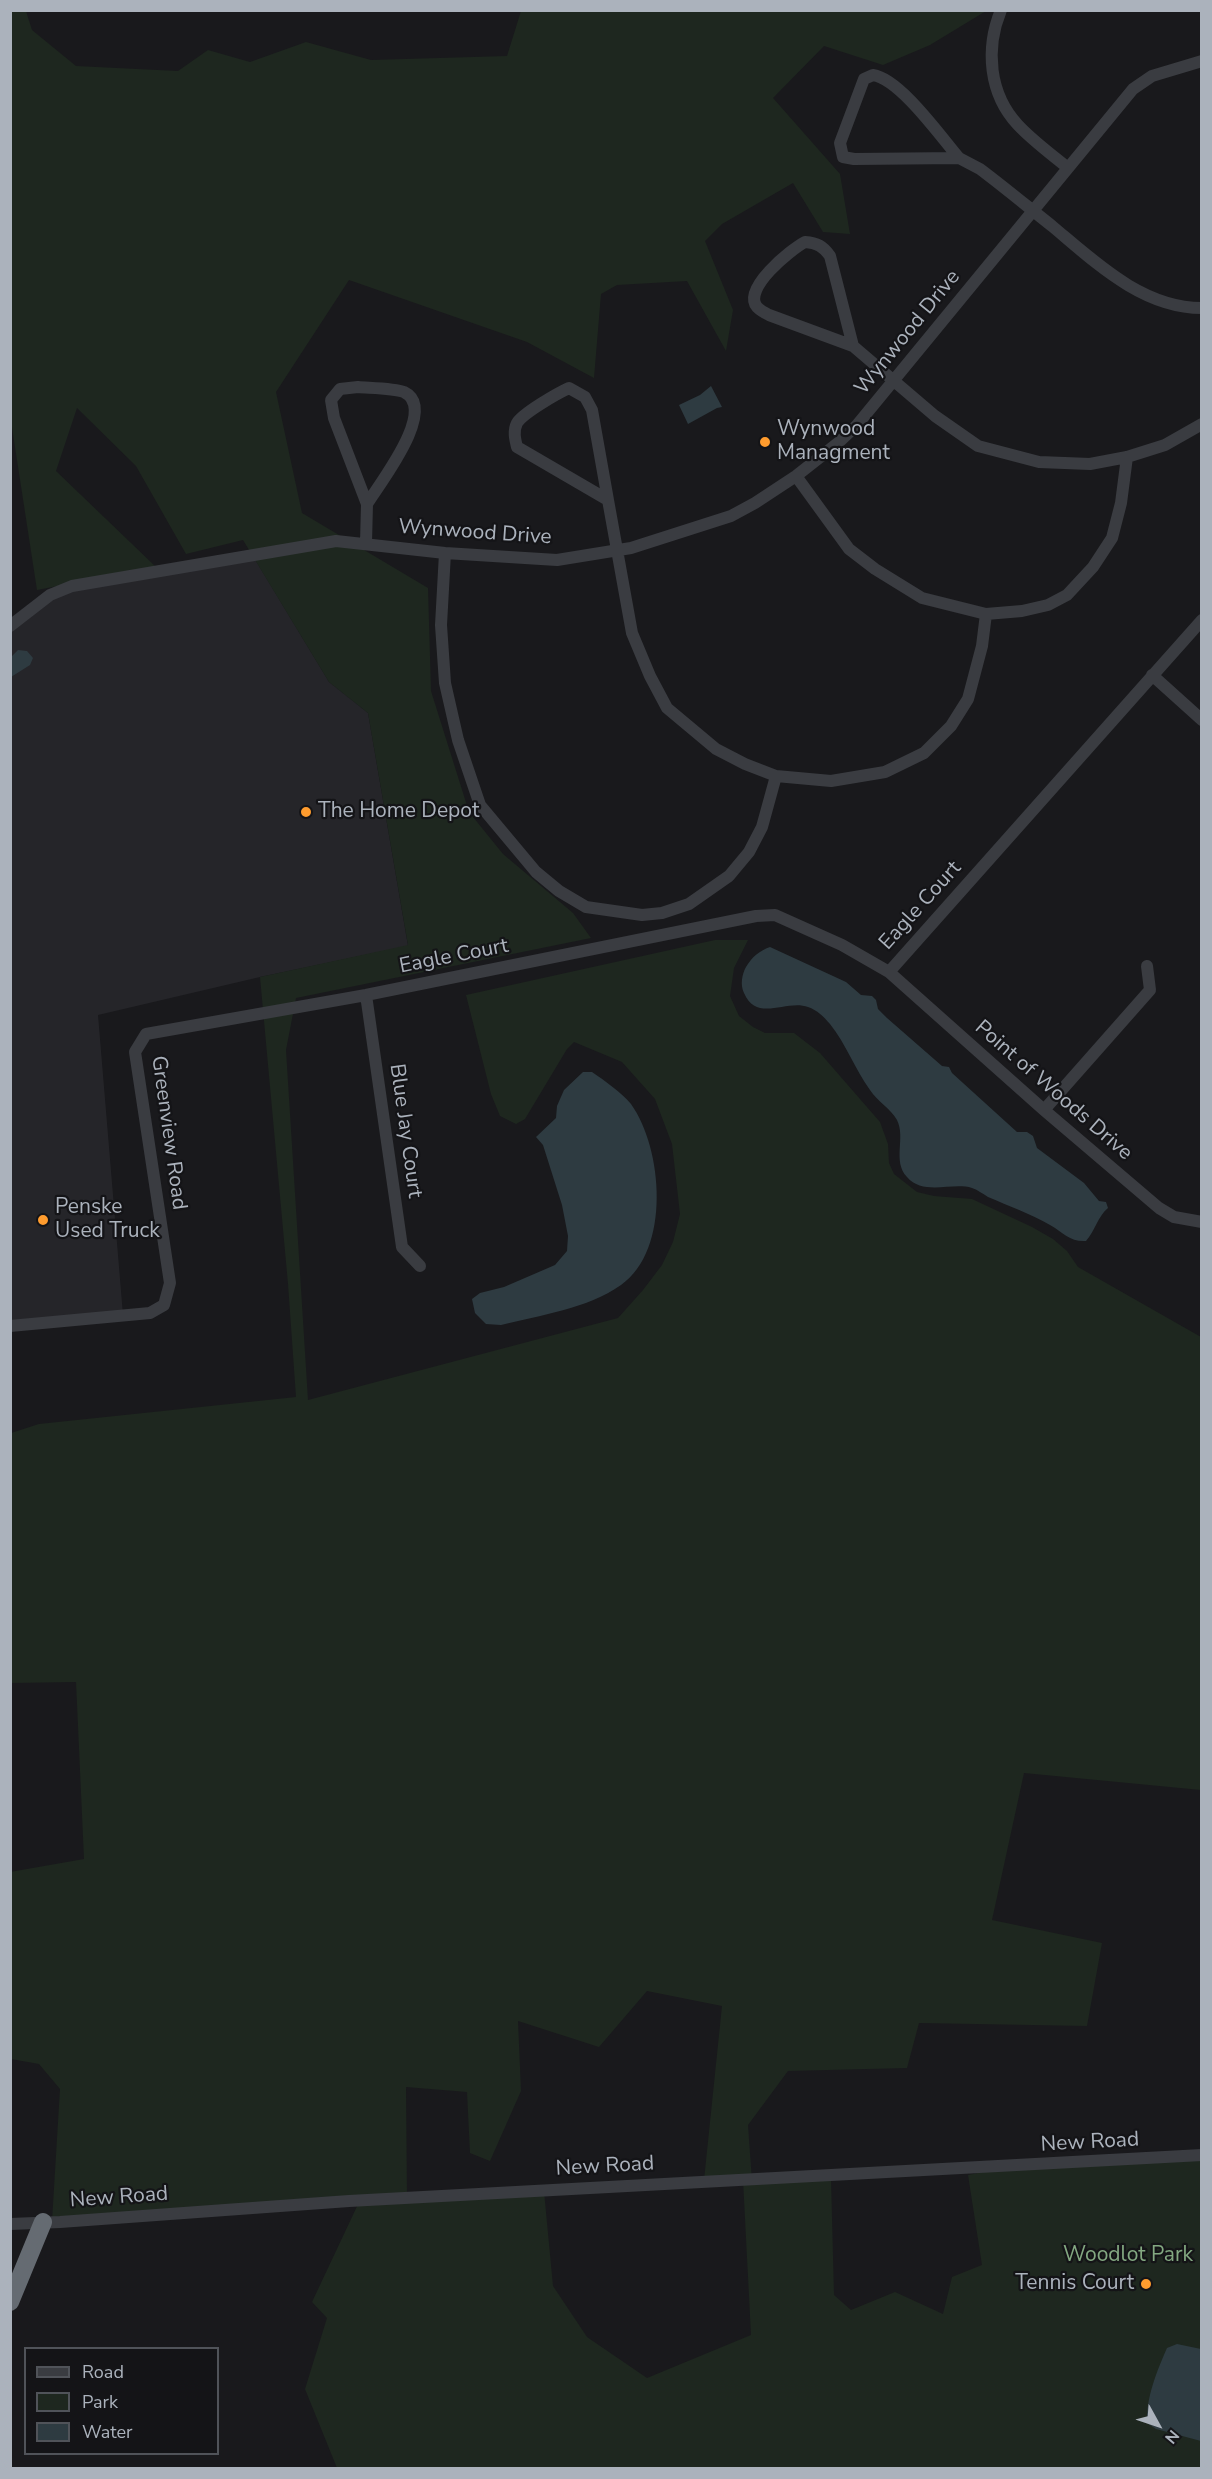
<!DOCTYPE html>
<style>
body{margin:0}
#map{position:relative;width:1212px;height:2479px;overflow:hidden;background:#19191c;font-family:"Nunito Sans",sans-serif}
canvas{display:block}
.frame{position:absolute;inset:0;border:12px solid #abb2bc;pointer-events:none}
.legend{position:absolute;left:24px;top:2347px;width:195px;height:108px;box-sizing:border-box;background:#141417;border:2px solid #505359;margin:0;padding:8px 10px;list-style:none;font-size:18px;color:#abb2bc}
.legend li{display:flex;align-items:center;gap:12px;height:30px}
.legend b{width:30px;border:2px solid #505359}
.north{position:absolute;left:1128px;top:2395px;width:60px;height:60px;-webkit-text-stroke:4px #141417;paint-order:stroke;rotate:130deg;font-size:16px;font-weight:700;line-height:24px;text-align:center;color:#abb2bc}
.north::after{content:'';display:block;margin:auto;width:21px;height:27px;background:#abb2bc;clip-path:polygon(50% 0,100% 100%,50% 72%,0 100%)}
</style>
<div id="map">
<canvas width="1212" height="2479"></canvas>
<div class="frame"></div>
<ul class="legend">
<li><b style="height:8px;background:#3a3c41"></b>Road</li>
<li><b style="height:16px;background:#1e271f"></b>Park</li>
<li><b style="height:16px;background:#2e3b41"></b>Water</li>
</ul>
<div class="north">N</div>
</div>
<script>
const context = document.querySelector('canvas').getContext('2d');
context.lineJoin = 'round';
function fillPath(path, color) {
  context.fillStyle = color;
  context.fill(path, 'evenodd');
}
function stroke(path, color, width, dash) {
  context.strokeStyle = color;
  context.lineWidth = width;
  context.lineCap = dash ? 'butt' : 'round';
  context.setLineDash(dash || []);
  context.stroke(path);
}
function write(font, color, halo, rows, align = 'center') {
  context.font = font + ' "Nunito Sans",sans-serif';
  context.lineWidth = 4.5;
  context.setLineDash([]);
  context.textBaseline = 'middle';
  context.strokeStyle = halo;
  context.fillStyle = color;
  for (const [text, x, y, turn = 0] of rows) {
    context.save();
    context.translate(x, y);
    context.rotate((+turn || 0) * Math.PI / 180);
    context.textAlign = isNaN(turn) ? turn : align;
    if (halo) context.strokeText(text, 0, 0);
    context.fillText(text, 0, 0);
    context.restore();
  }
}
const built = new Path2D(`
 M253,556l76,126 39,31 40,233 -148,31 -162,38 25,300 -113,11v-700l40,-31z`);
const green = new Path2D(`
 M11,11h15l6,19 44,36 102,5 30,-21 42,12 56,-20 65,18 136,-4 14,-45h465l-56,34 -47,20 -59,-19 -51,52 67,76 10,60 -27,-2 -30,-49 -71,41 -17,17 28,69 -7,41 -39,-70 -70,4 -16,9 -7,84 -67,-36 -178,-62 -73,112 26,121 126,75 3,103 38,121 34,42 70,59 18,25 -295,60 -10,52 22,350 310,-82 25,-28 19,-25 11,-23 7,-28 -8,-70 -17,-45 -33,-37 -48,-20 -7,7 -42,70 -9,5 -16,-8 -9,-22 -25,-99 249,-55h33l-14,28 -4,28 9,20 14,11 12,6h29l26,20 60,69 8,22 1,19 5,11 23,18 17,4 38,3 60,28 21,12 14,12 11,16 123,70v453l-177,-17 -32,147 110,23 -15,83 -168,-3 -12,45 -119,3 -40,54 4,56 79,-3 3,117 17,15 44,-18 48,22 9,-37 30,-12 -14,-90 42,-8 191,-12v313h-864l-32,-79 22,-71 -15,-16 48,-102 -308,21 8,-132 -21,-25 -28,-5 -1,-187 74,-13 -8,-177 -65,1v-250l28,-9 257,-27 -8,-113 -28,-307 148,-32 -40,-232 -39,-31 -86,-142 -57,14 -50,-88 -59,-58 -21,63 100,96 -119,23 -26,-169zM647,1991l75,15 -18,174h39l8,155 -104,43 -60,-41 -34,-51 -9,-95 -137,8 -1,-112 61,5 3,61 20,8 31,-70 -3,-70 81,26z`);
const water = new Path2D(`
 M711,386l11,21 -5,1 -29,16 -9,-19 21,-10z
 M18,650l9,1 6,7 -3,7 -19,12v-20z
 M770,947l76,35 15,13 11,1 4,4 2,9 9,9 55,48 7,1 3,6 65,59h10l6,4 4,12 47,35 15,18 7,1 2,6c-10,8 -13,23 -22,33 -16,1 -22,-8 -36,-16 -19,-11 -41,-19 -62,-28 -5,-3 -10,-7 -16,-9 -20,-6 -49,8 -65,-11 -15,-16 -1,-39 -10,-57 -6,-11 -20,-19 -27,-30 -15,-21 -24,-46 -40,-66 -6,-7 -13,-14 -22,-17 -22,-8 -51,16 -64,-14 -4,-8 -2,-19 2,-26 6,-10 13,-16 24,-20z
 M583,1072h9c13,9 29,20 39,32 32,45 40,146 -10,181 -34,24 -81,30 -120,40l-15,-1 -11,-11 -3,-14 8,-6 24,-6 51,-22 12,-14 1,-15 -6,-31 -19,-60 -7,-8 20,-19 1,-12 7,-16z
 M1177,2344l24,5v92l-45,-12 -9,-6c-1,-26 10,-52 20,-75z`);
const minor = new Path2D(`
 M1001,10c-16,39 -12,84 17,115 15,16 33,29 50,43
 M873,75c27,4 68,62 86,83l-105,1 -11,-2 -3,-14 24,-64z
 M959,158l21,11c24,18 48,38 72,57 43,36 90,82 150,82
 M805,242c12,1 18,4 25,14l23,90 -84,-31c-4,-2 -9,-5 -12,-8 -15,-18 33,-57 48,-65z
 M853,346l82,70 43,30 61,16 51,2 37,-7 38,-12 37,-21
 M358,387c11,1 36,1 46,5 35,17 -25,92 -37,112l-33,-86 -3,-18 9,-11z
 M569,388l16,9 7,13 16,90 -91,-53c-2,-8 -4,-16 0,-24 6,-10 41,-30 52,-35z
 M796,476l53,73 26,20 47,29 64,16 36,-3 26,-6 19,-10 26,-28 19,-29 9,-35 6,-46
 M608,500l24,133 18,43 17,32 49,41 29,15 31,12 55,5 54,-9 39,-19 27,-27 17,-27 14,-53 4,-32
 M366,543l1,-39
 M445,553l-4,72 4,58 13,57 22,65 56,67 23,19 27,16 56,8 20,-2 27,-9 40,-28 20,-24 13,-25 14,-51
 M10,626l40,-31 22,-9 264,-45 109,12 112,7 74,-12 100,-32 24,-13 41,-27 42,-33 19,-18 276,-336 19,-13 50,-15
 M1152,675l50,45
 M889,972l313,-352
 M366,995l36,252 18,19
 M1044,1110l106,-120 -3,-24
 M10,1326l140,-13 14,-8 6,-22 -35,-231 11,-18 220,-39 390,-79 19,-1 67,30 47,27 155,138 115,98 15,9 28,5
 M10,2224l50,-2 289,-21 853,-46`);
const highway = new Path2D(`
 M10,2302l33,-80`);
const markers = [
 [765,442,6,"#ff9c2e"],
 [306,812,6,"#ff9c2e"],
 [43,1220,6,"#ff9c2e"],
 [1146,2284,6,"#ff9c2e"]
];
const streetNames = [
 ["Wynwood Drive",908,333,-51],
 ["Wynwood Drive",475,533,4],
 ["Eagle Court",921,906,-48],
 ["Eagle Court",454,957,-11],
 ["Point of Woods Drive",1053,1091,41],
 ["Blue Jay Court",405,1131,82],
 ["Greenview Road",168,1133,82],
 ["New Road",1090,2143,-3],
 ["New Road",605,2167,-3],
 ["New Road",119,2198,-4]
];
const poiNames = [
 ["Wynwood",777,430],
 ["Managment",777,454],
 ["The Home Depot",318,812],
 ["Penske",55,1208],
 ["Used Truck",55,1232],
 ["Tennis Court",1134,2284,"right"]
];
const parkNames = [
 ["Woodlot Park",1128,2256]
];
fillPath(built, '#252529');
fillPath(green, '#1e271f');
fillPath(water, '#2e3b41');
stroke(minor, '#3a3c41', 12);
stroke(highway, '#656b72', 18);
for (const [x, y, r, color] of markers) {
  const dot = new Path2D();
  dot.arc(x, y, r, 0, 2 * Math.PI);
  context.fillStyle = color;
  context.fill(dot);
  stroke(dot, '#141417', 2);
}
write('21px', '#abb2bc', '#141417', streetNames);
write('21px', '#abb2bc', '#141417', poiNames, 'left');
write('21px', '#83a881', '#141417', parkNames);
</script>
